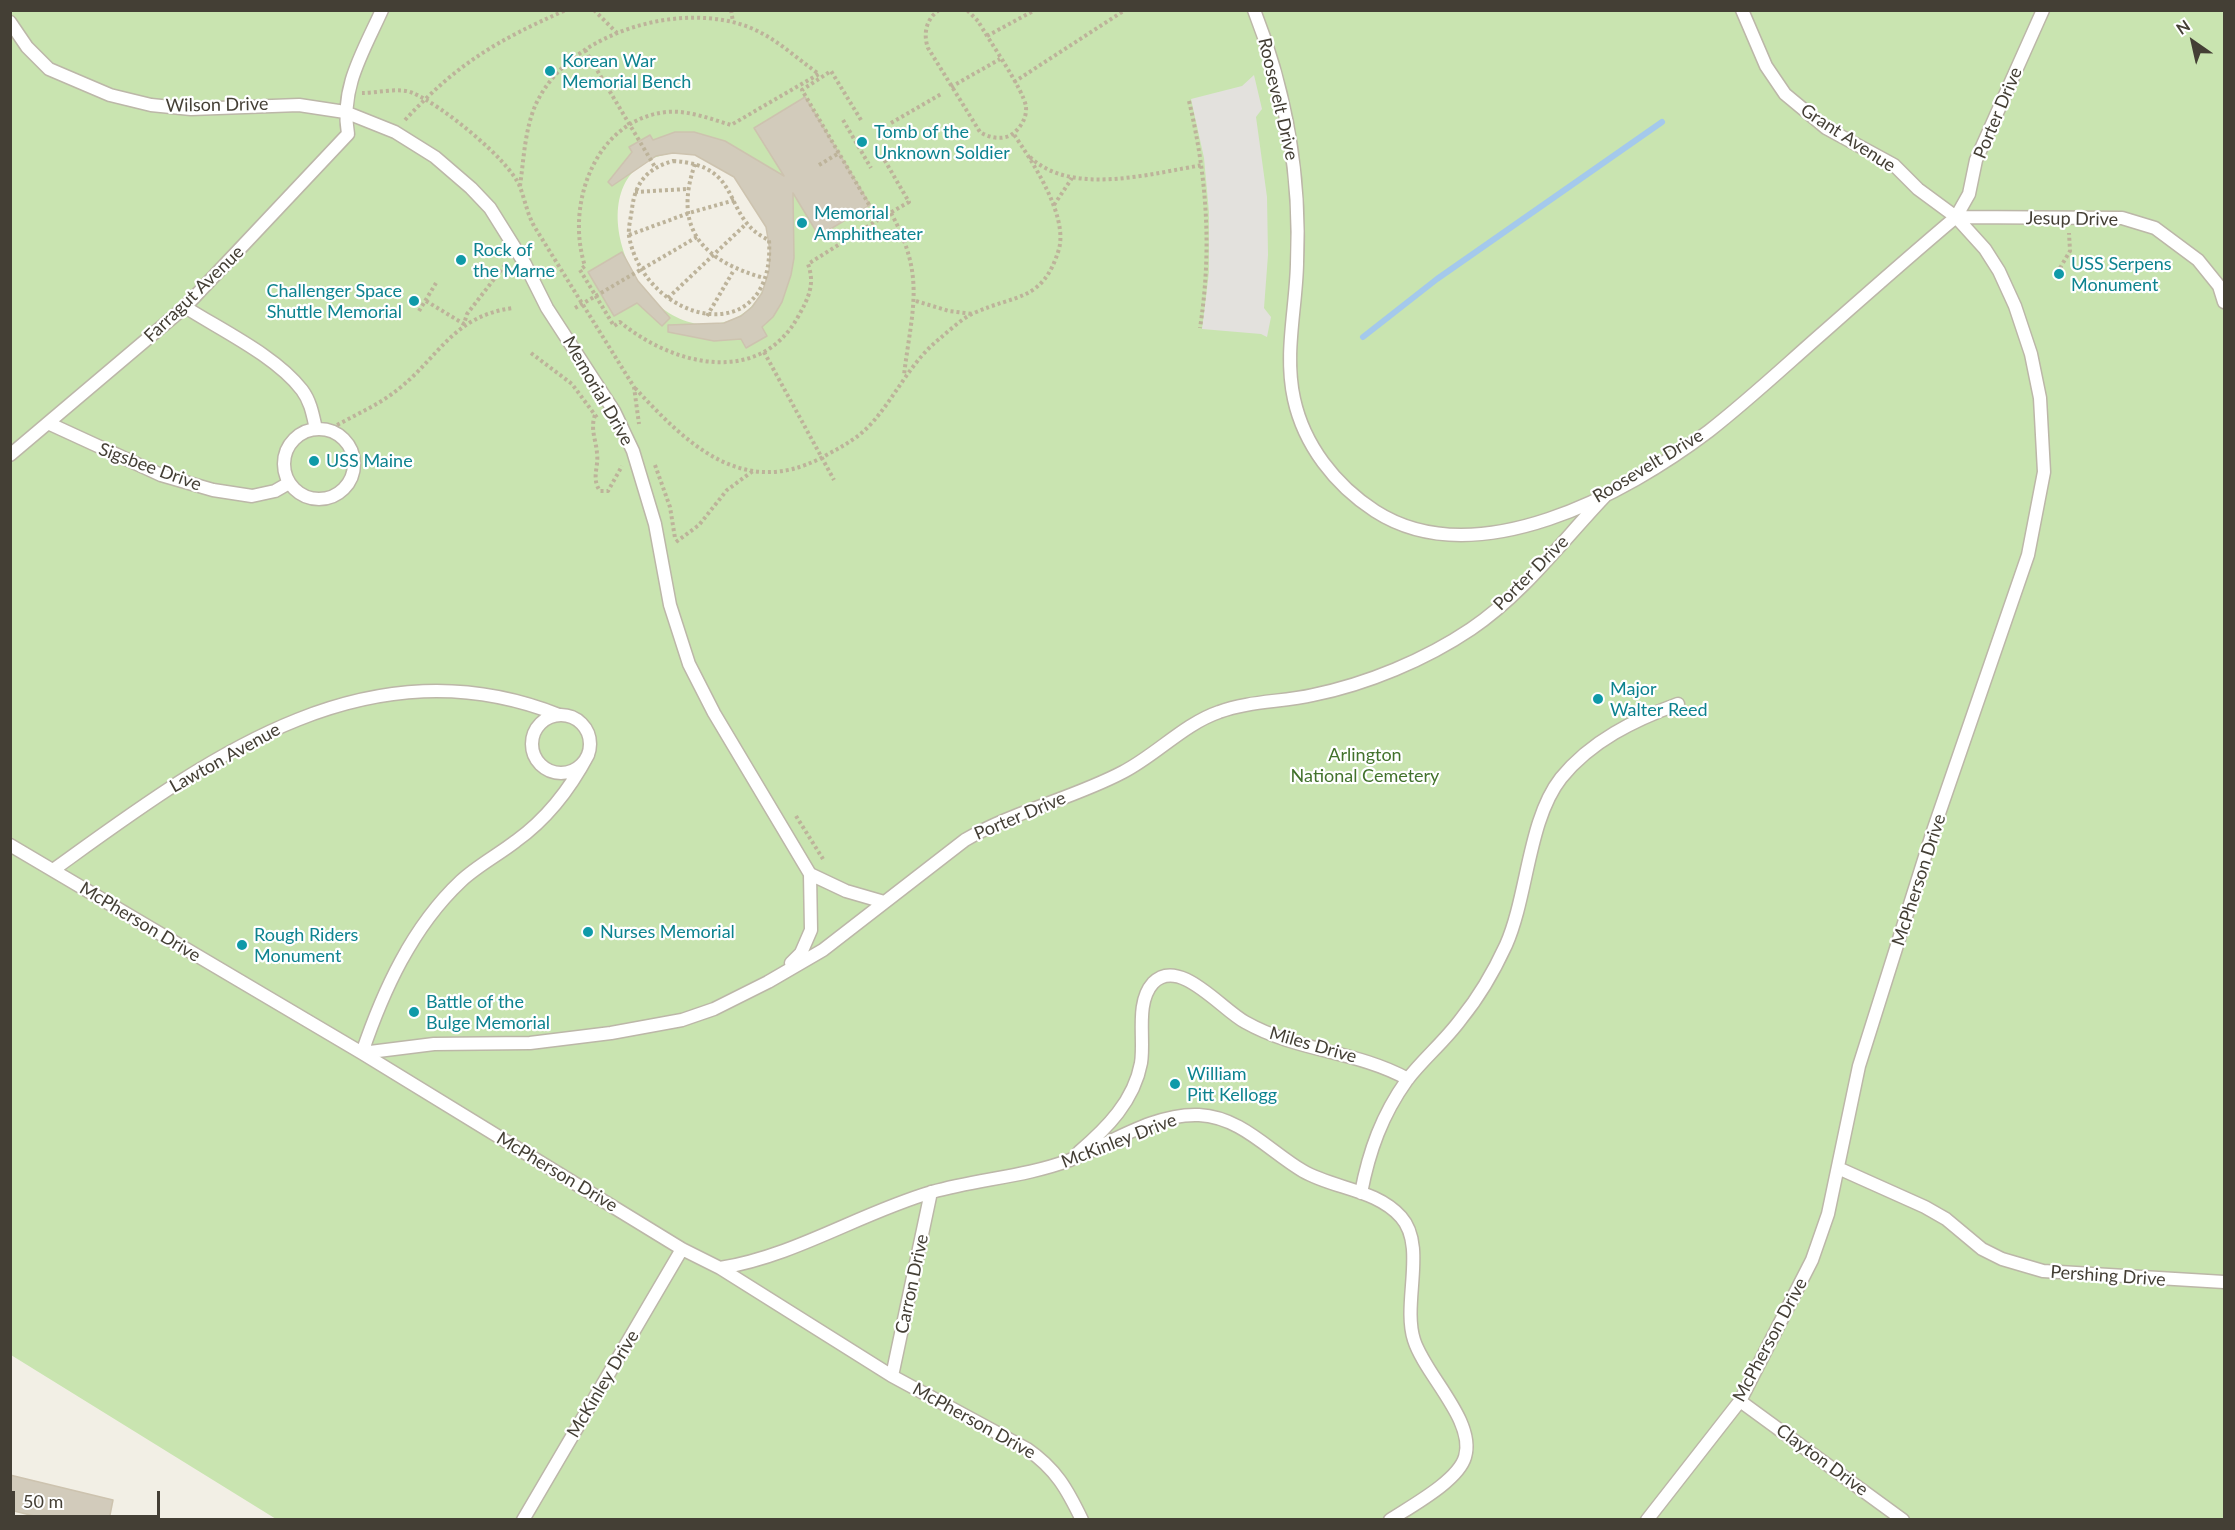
<!DOCTYPE html>
<style>
body{margin:0}
#map{position:relative;width:2235px;height:1530px;overflow:hidden;background:#f2efe5;font-family:Lato,sans-serif}
canvas{display:block}
.frame{position:absolute;inset:0;border:12px solid #443f35;pointer-events:none}
.north{position:absolute;left:2163px;top:12px;width:60px;height:60px;-webkit-text-stroke:4px #fff;paint-order:stroke;rotate:326deg;font-size:16px;font-weight:700;line-height:24px;text-align:center;color:#443f35}
.north::after{content:'';display:block;margin:auto;width:21px;height:27px;background:#443f35;clip-path:polygon(50% 0,100% 100%,50% 72%,0 100%)}
.scale{position:absolute;left:12px;top:1491px;width:148px;height:27px;box-sizing:border-box;border:3px solid #443f35;border-top:0;padding-left:8px;font-size:18px;line-height:21px;white-space:nowrap;color:#443f35;-webkit-text-stroke:4px #fff;paint-order:stroke}
</style>
<div id="map">
<canvas width="2235" height="1530"></canvas>
<div class="frame"></div>
<div class="north">N</div>
<div class="scale">50 m</div>
</div>
<script>
const context = document.querySelector('canvas').getContext('2d');
context.lineJoin = 'round';
function fillPath(path, color) {
  context.fillStyle = color;
  context.fill(path, 'evenodd');
}
function stroke(path, color, width, dash) {
  context.strokeStyle = color;
  context.lineWidth = width;
  context.lineCap = dash ? 'butt' : 'round';
  context.setLineDash(dash || []);
  context.stroke(path);
}
function write(font, color, halo, rows, align = 'center') {
  context.font = font + ' Lato,sans-serif';
  context.lineWidth = 4.5;
  context.setLineDash([]);
  context.textBaseline = 'middle';
  context.strokeStyle = halo;
  context.fillStyle = color;
  for (const [text, x, y, turn = 0] of rows) {
    context.save();
    context.translate(x, y);
    context.rotate((+turn || 0) * Math.PI / 180);
    context.textAlign = isNaN(turn) ? turn : align;
    if (halo) context.strokeText(text, 0, 0);
    context.fillText(text, 0, 0);
    context.restore();
  }
}
const green = new Path2D(`
 M10,11h2214v1508h-1948l-265,-164zM688,153c17,4 36,13 48,26 11,12 25,35 31,51 11,34 -3,80 -39,91 -99,32 -169,-173 -40,-168z`);
const parking = new Path2D(`
 M1254,75l8,34 -6,8 11,80 1,58 -4,53 7,9 -4,20 -6,-3 -59,-5 7,-57v-60l-5,-54 -13,-59 51,-13z`);
const stream = new Path2D(`
 M1363,337l74,-58 225,-157`);
const building = new Path2D(`
 M805,97l65,108 -51,31 -26,-43 1,65 -3,17 -9,27 -9,15 -11,10 5,9 -21,12 -5,-9 -27,2 -46,-9v-7l56,-2 17,-7 11,-9 10,-14 7,-22 1,-20 -4,-24 -32,-50 -39,-22 -22,-2 -17,3 -44,30 -4,-4 24,-30 -3,-5 21,-12 3,5 22,-8h19l31,9 59,35 -30,-48z
 M622,252l16,29 32,37 -8,8 -25,-23 -23,13 -26,-44z
 M10,1475l103,25 -4,20h-76l1,-4 -24,-6z`);
const path = new Path2D(`
 M594,10l23,23
 M731,10l2,12
 M939,10c-13,9 -16,24 -11,38l52,84c9,6 22,8 31,3 9,-6 16,-17 15,-28 -2,-17 -38,-68 -48,-86l-11,-11
 M987,36l48,-26
 M585,50l70,117
 M1014,82l111,-72
 M951,87l49,-28
 M362,93c15,0 38,-6 51,0 28,12 96,66 107,94 5,13 7,26 14,39l100,161 5,37
 M1189,101c18,76 23,149 11,227
 M405,120c53,-57 91,-79 161,-110
 M843,120l28,48
 M861,120l-30,-49 -29,19 76,130 31,-18 -28,-48
 M891,123l50,-29
 M1030,157c42,40 122,16 173,8
 M673,161c73,4 47,57 96,79 7,113 -124,85 -140,-4 -1,-8 2,-19 3,-27 3,-27 16,-41 41,-48z
 M695,164c-23,66 9,97 69,114
 M819,165l20,-12
 M520,186c4,-28 5,-63 19,-88 36,-67 144,-98 212,-70 26,11 45,30 68,46l-88,51c-20,-6 -43,-15 -64,-13 -72,7 -102,93 -82,154l-5,4 34,56 6,-4c52,43 140,66 179,-7 10,-18 16,-31 9,-51l70,-44
 M635,192l52,-3
 M1054,205l18,-27
 M891,213c35,64 21,95 13,162
 M629,235l60,-22 46,-13
 M2060,268l10,-17 -1,-18
 M668,298l78,-74
 M426,301l38,23 3,-10 38,-49
 M916,301l33,10 24,3
 M575,308l122,-71
 M419,311l17,-28
 M707,316l27,-46
 M764,352l70,128
 M531,353l41,31 26,35
 M635,388c51,55 107,111 186,70 18,-10 35,-18 49,-33 25,-27 39,-61 68,-85 11,-9 23,-21 36,-27 42,-19 69,-11 85,-64 9,-34 -27,-88 -46,-116
 M595,415c-5,14 1,25 2,38 2,14 -6,25 3,38h8l14,-25
 M332,428c20,-12 45,-22 64,-37 43,-33 56,-75 117,-83
 M655,465l15,42 5,31
 M676,542l23,-17 28,-35 26,-19
 M796,816l27,43`);
const service = new Path2D(`
 M1254,10c32,81 47,167 43,254 -1,45 -13,90 -3,135 10,46 41,86 81,112 101,65 251,-17 334,-80 41,-32 78,-67 117,-101 43,-38 86,-76 130,-113l13,-23 7,-34 67,-150
 M10,22l17,25 22,22 61,26 41,10 40,4 108,-4 46,7 50,20 40,25 36,31 19,20 35,56 22,44 67,103 19,40 22,73 15,81 19,59 25,49 96,161 1,56 -10,23 -10,10
 M1956,217l166,1 33,10 43,32 21,26 5,16
 M185,307c36,23 91,49 117,83 9,12 11,26 14,39
 M50,424l111,51 52,15 39,6 23,-5 14,-8
 M284 464a35 35 0 1 1 70 0a35 35 0 1 1-70 0Z
 M10,455l175,-148 163,-173c-8,-46 15,-82 34,-124
 M532 744a29 29 0 1 1 58 0a29 29 0 1 1-58 0Z
 M588,755c-18,34 -40,63 -72,86 -18,14 -39,25 -55,40 -49,46 -78,110 -99,172l72,-9 96,-1 81,-10 71,-13 32,-11 54,-27 55,-32 142,-110c49,-29 107,-41 158,-68 33,-17 61,-48 96,-60 29,-11 63,-10 94,-17 54,-11 112,-35 158,-66 52,-35 92,-89 135,-134
 M10,845l352,208 320,196 38,19 172,108 135,73c29,20 40,40 55,71
 M53,870c150,-108 311,-232 506,-155
 M810,874l36,17 38,11
 M1079,1152c28,-24 55,-51 62,-89 4,-24 -6,-60 12,-80 26,-27 68,26 92,39 53,30 110,28 163,57
 M1838,1168l87,39 21,12 36,30 20,10 41,12 181,11
 M1361,1193c8,-42 21,-78 46,-113 16,-21 38,-39 54,-61 18,-22 33,-48 45,-74 22,-50 22,-125 55,-167 30,-37 73,-58 117,-74
 M720,1268c75,-12 140,-55 212,-76 45,-13 93,-15 138,-32 40,-16 84,-47 129,-45 42,2 70,36 104,56 31,18 73,18 98,46 26,29 1,86 13,123 11,35 62,81 51,117 -7,24 -54,49 -75,63
 M892,1376l39,-184
 M1740,1401l163,119
 M523,1520l159,-271
 M1647,1520l93,-119 72,-141 16,-46 31,-148 74,-235 95,-276 16,-83 -4,-74 -9,-44 -16,-48 -16,-35 -14,-22 -29,-32 -38,-28 -24,-24 -68,-37 -41,-34 -19,-28 -24,-56`);
const markers = [
 [550,71,6,"#0f9aa8"],
 [862,142,6,"#0f9aa8"],
 [802,223,6,"#0f9aa8"],
 [461,260,6,"#0f9aa8"],
 [2059,274,6,"#0f9aa8"],
 [414,301,6,"#0f9aa8"],
 [314,461,6,"#0f9aa8"],
 [1598,699,6,"#0f9aa8"],
 [588,932,6,"#0f9aa8"],
 [242,945,6,"#0f9aa8"],
 [414,1012,6,"#0f9aa8"],
 [1175,1084,6,"#0f9aa8"]
];
const cultureNames = [
 ["Korean War",562,61],
 ["Memorial Bench",562,82],
 ["Tomb of the",874,132],
 ["Unknown Soldier",874,153],
 ["Memorial",814,213],
 ["Amphitheater",814,234],
 ["Rock of",473,250],
 ["the Marne",473,271],
 ["USS Serpens",2071,264],
 ["Monument",2071,285],
 ["Challenger Space",402,291,"right"],
 ["Shuttle Memorial",402,312,"right"],
 ["USS Maine",326,461],
 ["Major",1610,689],
 ["Walter Reed",1610,710],
 ["Nurses Memorial",600,932],
 ["Rough Riders",254,935],
 ["Monument",254,956],
 ["Battle of the",426,1002],
 ["Bulge Memorial",426,1023],
 ["William",1187,1074],
 ["Pitt Kellogg",1187,1095]
];
const streetNames = [
 ["Roosevelt Drive",1278,99,77],
 ["Wilson Drive",217,105,-1],
 ["Porter Drive",1998,113,-67],
 ["Grant Avenue",1848,138,33],
 ["Jesup Drive",2072,219,1],
 ["Farragut Avenue",194,294,-44],
 ["Memorial Drive",598,391,60],
 ["Roosevelt Drive",1648,466,-31],
 ["Sigsbee Drive",150,467,20],
 ["Porter Drive",1531,573,-45],
 ["Lawton Avenue",225,758,-29],
 ["Porter Drive",1020,816,-23],
 ["McPherson Drive",1919,880,-72],
 ["McPherson Drive",140,922,31],
 ["Miles Drive",1313,1045,16],
 ["McKinley Drive",1119,1141,-21],
 ["McPherson Drive",557,1172,31],
 ["Pershing Drive",2108,1276,4],
 ["Carron Drive",912,1284,-78],
 ["McPherson Drive",1770,1340,-62],
 ["McKinley Drive",603,1384,-59],
 ["McPherson Drive",974,1421,29],
 ["Clayton Drive",1822,1460,36]
];
const parkNames = [
 ["Arlington",1365,755],
 ["National Cemetery",1365,776]
];
fillPath(green, '#c9e4b0');
fillPath(parking, '#e3e1dd');
stroke(stream, '#a4c9ec', 6);
fillPath(building, '#d2cbbb');
stroke(building, '#cdc3af', 1.5);
stroke(service, '#bcb7a8', 15);
stroke(path, '#bdb39a', 4, [3, 3]);
stroke(service, '#fff', 12);
for (const [x, y, r, color] of markers) {
  const dot = new Path2D();
  dot.arc(x, y, r, 0, 2 * Math.PI);
  context.fillStyle = color;
  context.fill(dot);
  stroke(dot, '#fff', 2);
}
write('18px', '#0d838f', '#fff', cultureNames, 'left');
write('18px', '#443f35', '#fff', streetNames);
write('18px', '#42722c', '#fff', parkNames);
</script>
